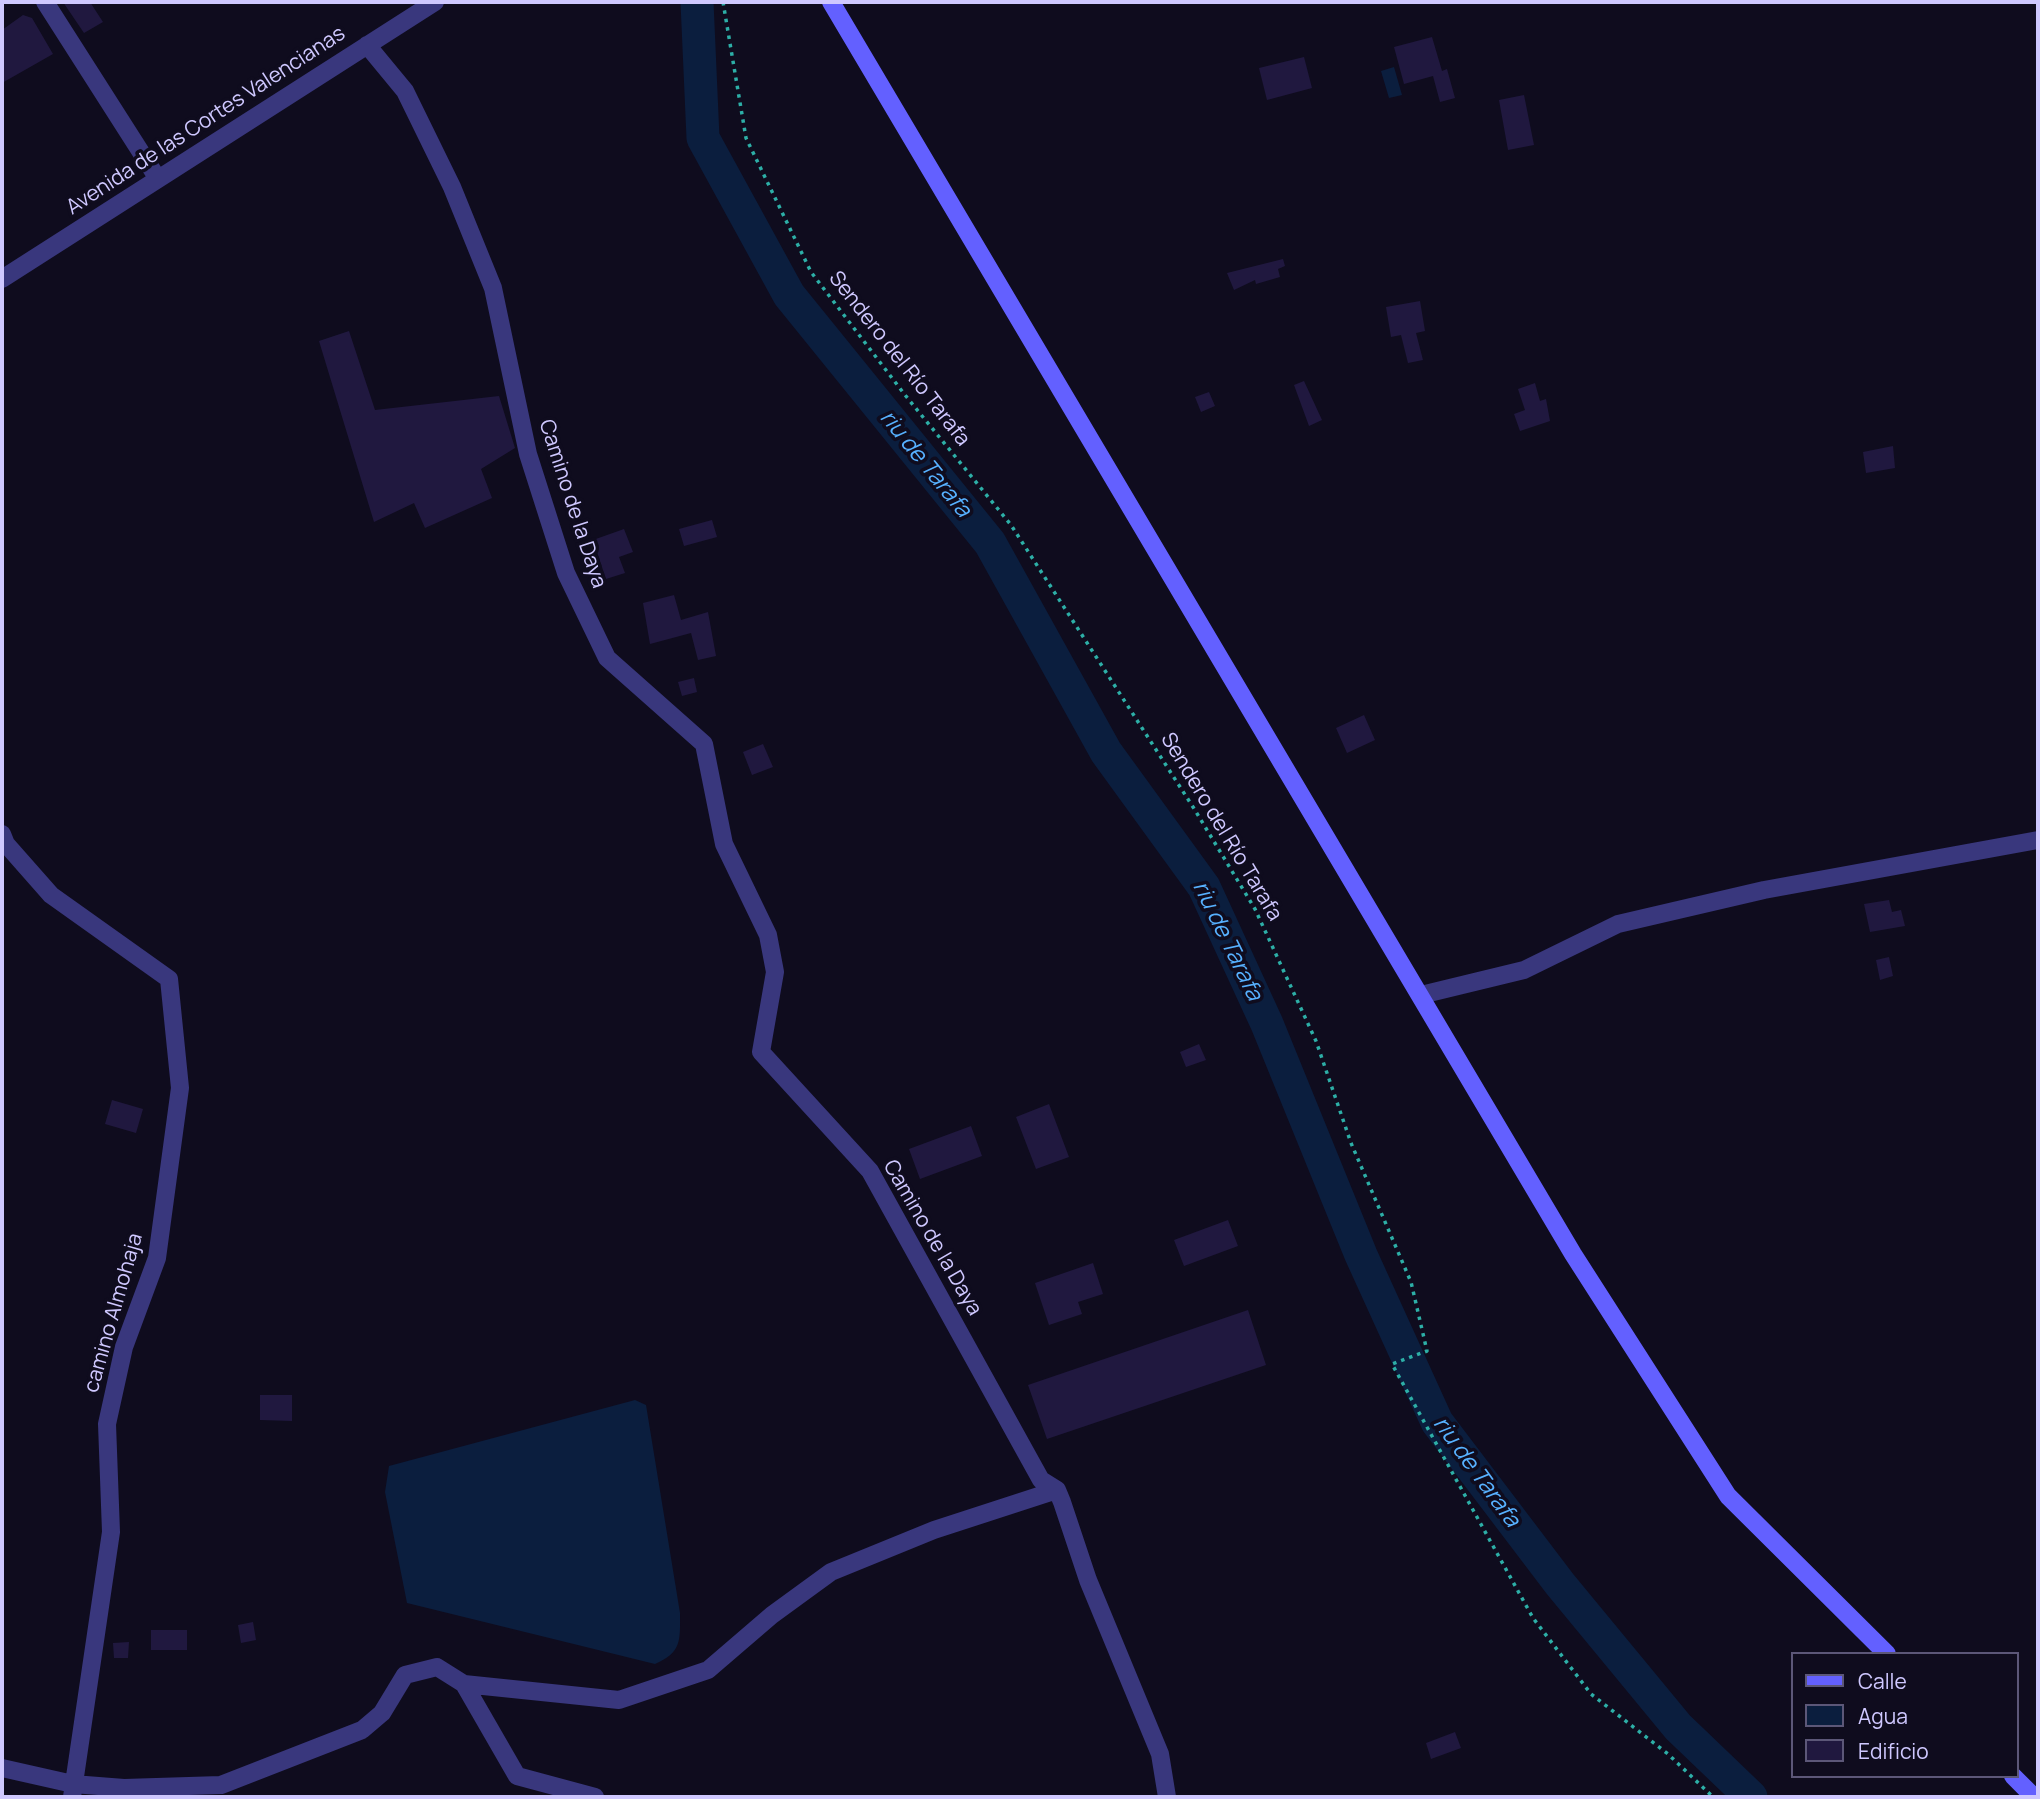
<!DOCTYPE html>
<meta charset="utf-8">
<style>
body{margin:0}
#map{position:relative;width:2040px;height:1799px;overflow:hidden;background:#0f0c1e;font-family:Manrope,sans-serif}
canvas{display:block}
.frame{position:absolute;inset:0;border:4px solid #cfc8ff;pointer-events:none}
.legend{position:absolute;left:1791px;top:1652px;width:228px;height:126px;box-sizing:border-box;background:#0f0c1e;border:2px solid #5c5778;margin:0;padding:9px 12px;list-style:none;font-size:21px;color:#cfc8ff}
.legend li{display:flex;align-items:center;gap:14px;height:35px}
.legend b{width:35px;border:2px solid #5c5778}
</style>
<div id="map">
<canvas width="2040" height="1799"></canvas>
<div class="frame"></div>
<ul class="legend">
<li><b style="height:9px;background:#6360ff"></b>Calle</li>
<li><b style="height:19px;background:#0b1e3e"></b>Agua</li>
<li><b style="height:19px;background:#20183f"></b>Edificio</li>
</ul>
</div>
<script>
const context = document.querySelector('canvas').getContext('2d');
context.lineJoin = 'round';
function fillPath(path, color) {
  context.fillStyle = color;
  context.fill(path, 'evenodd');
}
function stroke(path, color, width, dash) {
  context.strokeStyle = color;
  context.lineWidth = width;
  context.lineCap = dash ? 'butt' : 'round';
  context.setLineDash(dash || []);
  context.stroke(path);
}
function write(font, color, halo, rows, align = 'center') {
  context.font = font + ' Manrope,sans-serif';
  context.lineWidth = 7;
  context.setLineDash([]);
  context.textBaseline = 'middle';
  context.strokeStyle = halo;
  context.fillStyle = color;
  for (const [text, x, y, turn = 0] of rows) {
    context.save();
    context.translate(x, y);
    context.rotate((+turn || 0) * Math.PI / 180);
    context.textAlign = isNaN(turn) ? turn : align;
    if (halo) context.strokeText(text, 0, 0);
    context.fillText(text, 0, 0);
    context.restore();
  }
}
const water = new Path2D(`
 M1394,67l8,28 -13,3 -8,-27z
 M635,1400l11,5 34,208c0,28 2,39 -25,51l-248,-61 -22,-111 4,-26z`);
const river = new Path2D(`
 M697,2l6,136 86,157 201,248 116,209 98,135 63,137 94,231 76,167 123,162 118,143 73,70`);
const building = new Path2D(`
 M63,2h27l13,20 -19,11z
 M23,15l9,3 21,36 -51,29v-53z
 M1432,37l10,34 5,-2 8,29 -15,4 -7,-26 -29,8 -10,-37z
 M1304,57l8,31 -45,12 -8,-32z
 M1524,95l10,50 -26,5 -9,-50z
 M1283,259l2,7 -7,3 2,8 -24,7 -1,-4 -21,10 -7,-17z
 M1420,301l5,30 -9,2 7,27 -15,3 -7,-28 -10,2 -5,-30z
 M349,331l26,79 124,-14 16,52 -34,21 11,29 -67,30 -11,-25 -40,19 -55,-181z
 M1304,381l18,39 -13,6 -15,-41z
 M1535,383l5,18 6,-2 4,22 -30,10 -6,-17 11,-4 -7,-21z
 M1209,392l6,14 -14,6 -6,-15z
 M1893,446l2,22 -29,5 -3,-21z
 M712,520l5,17 -33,9 -5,-17z
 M624,529l9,23 -14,5 6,16 -19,6 -13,-39z
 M674,595l7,25 27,-8 8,44 -18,4 -7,-27 -41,11 -7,-41z
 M694,678l3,14 -15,4 -4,-14z
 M1364,715l11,25 -28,13 -11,-25z
 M763,744l10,23 -21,8 -9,-23z
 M1889,900l3,12 9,-2 4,16 -35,6 -6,-28z
 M1889,957l4,19 -13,4 -4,-20z
 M1199,1044l7,16 -20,7 -6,-15z
 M112,1100l31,9 -7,24 -31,-9z
 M1049,1104l20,53 -33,12 -20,-52z
 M971,1126l11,30 -62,23 -11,-30z
 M1228,1220l10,26 -54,20 -10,-26z
 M1093,1263l10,31 -25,8 4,12 -33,11 -14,-42z
 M1248,1310l18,55 -219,74 -19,-54z
 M260,1395h32v26l-32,-1z
 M253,1622l3,18 -15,3 -3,-18z
 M151,1630h36v20h-36z
 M129,1642l-1,16h-14l-1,-15z
 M1455,1732l6,16 -30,11 -5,-16z`);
const path = new Path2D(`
 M723,2l23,136 65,134 94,123 106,130 182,282 62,102 61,132 35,102 60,139 16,69 -35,13 141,254 58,76 77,60 45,43`);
const street = new Path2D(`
 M45,2l113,177
 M367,45l38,46 47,96 41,101 35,166 38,119 41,85 97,86 20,100 44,91 7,37 -14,80 109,119 171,309 16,10 5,12 26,78 72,174 7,43
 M2,279l433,-277
 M2,834l4,10 45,51 118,84 11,109 -23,170 -33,89 -17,77 4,108 -39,265
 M1421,995l103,-25 94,-46 146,-34 274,-50
 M464,1684l155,16 89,-30 64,-55 59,-43 103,-42 123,-40
 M2,1768l71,16 51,4 97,-3 141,-55 20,-17 23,-38 32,-8 27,17 53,92 78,21`);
const secondary = new Path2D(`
 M831,2l742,1252 155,242 159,158
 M2013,1776l21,21`);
const streetNames = [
 ["Avenida de las Cortes Valencianas",206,121,-33],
 ["Sendero del Río Tarafa",899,359,52],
 ["Camino de la Daya",572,504,72],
 ["Sendero del Río Tarafa",1221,827,59],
 ["Camino de la Daya",932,1238,60],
 ["camino Almohaja",114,1313,-74]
];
const waterNames = [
 ["riu de Tarafa",925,464,51],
 ["riu de Tarafa",1227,941,64],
 ["riu de Tarafa",1476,1472,54]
];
fillPath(water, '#0b1e3e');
stroke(river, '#0b1e3e', 33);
fillPath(building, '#20183f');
stroke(path, '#2dafa7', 3.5, [3.5, 5]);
stroke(street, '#39377d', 18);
stroke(secondary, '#6360ff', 18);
write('21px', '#cfc8ff', '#0f0c1e', streetNames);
write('italic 23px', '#57b1ff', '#0f0c1e', waterNames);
</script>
